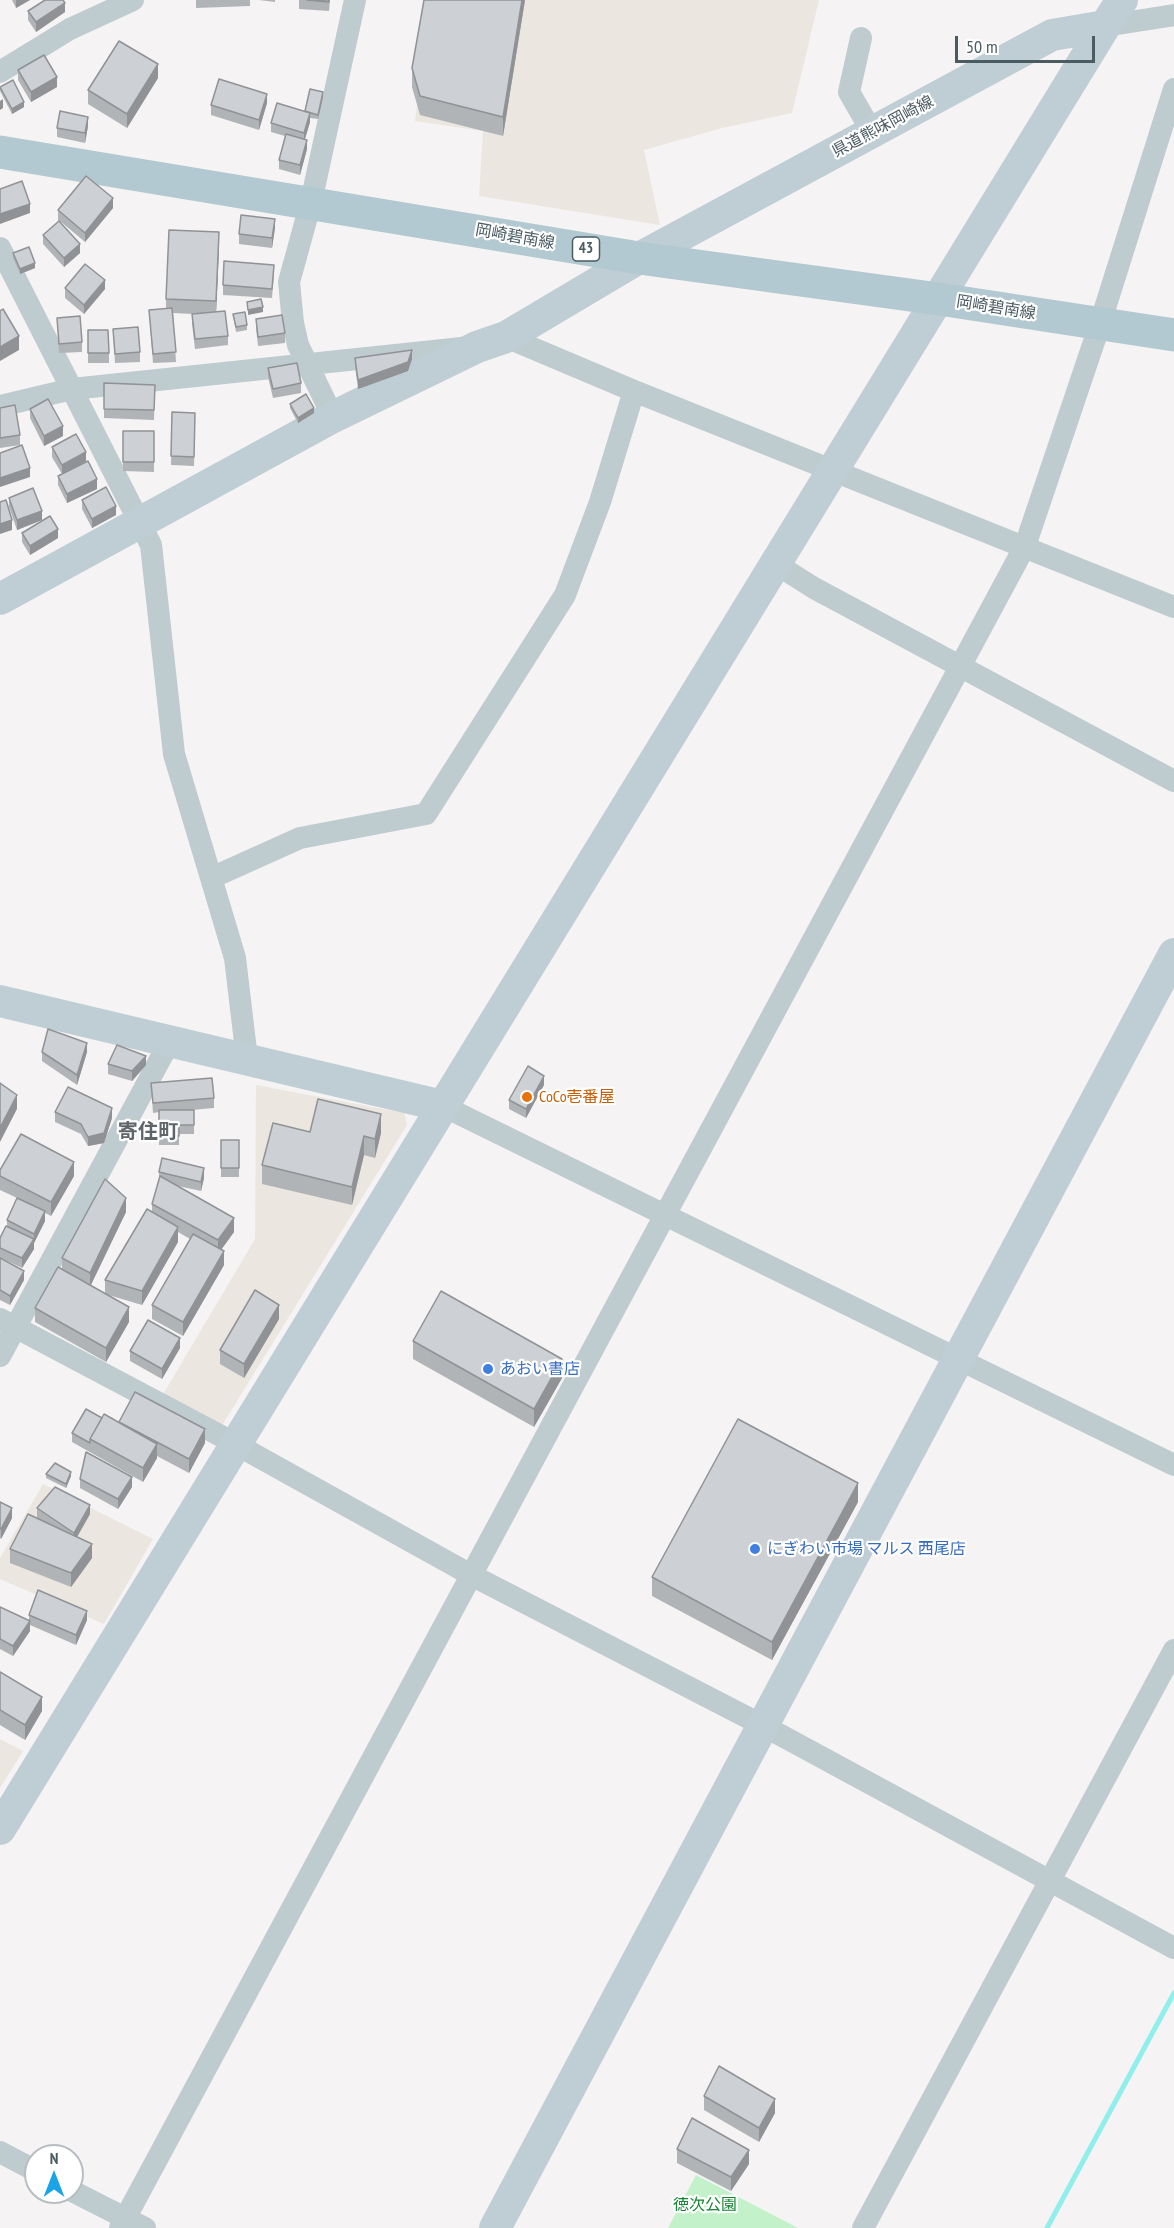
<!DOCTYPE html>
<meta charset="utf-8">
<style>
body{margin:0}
#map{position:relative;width:1174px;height:2228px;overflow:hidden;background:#f5f3f3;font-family:"PT Sans Narrow",sans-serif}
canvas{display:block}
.north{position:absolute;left:24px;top:2144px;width:60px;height:60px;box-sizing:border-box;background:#fff;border:2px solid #b7bdc0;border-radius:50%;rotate:0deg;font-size:16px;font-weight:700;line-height:24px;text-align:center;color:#4a5b61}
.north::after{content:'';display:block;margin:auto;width:21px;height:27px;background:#1aa4e7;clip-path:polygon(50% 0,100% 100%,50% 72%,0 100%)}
.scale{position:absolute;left:955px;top:36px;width:140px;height:27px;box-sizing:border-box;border:3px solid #4a5b61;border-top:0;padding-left:8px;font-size:18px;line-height:21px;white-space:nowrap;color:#4a5b61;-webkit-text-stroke:4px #fff;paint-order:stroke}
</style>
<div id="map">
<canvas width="1174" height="2228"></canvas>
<div class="north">N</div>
<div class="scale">50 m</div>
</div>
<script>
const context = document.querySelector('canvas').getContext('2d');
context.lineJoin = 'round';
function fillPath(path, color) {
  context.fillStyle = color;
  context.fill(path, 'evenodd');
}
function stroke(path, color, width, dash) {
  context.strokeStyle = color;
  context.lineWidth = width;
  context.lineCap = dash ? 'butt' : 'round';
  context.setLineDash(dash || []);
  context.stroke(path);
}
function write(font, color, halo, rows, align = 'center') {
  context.font = font + ' "PT Sans Narrow","Noto Sans JP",sans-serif';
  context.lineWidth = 4.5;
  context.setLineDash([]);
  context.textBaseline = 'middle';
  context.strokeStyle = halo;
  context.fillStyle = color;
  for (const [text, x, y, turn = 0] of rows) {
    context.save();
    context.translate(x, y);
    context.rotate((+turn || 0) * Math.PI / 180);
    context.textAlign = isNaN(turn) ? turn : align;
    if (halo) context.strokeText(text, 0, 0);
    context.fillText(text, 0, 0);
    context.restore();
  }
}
const commercial = new Path2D(`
 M431,0h388l-27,113 -70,15 -78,22 16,75 -181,-29 4,-65 -68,-10z
 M256,1085l148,28 3,12 -186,302 -59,-31 93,-157z
 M43,1484l110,55 -49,85 -104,-45v-21z
 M0,1739l23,12 -23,37z`);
const green = new Path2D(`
 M696,2175l102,53h-130z`);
const stream = new Path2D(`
 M1047,2228l127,-235`);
const street = new Path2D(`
 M1105,26l69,-11
 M861,38l-12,54 23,40
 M0,72l70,-43 63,-29
 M0,248l151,297 23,209 61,204 12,101
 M506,337l128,54 540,216
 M0,406l72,-17 390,-41
 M333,417l-35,-72 -5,-22 -4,-41 22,-80 44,-202
 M776,564l38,24 360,193
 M211,878l89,-40 126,-24 139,-219 35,-93 34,-111
 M443,1106l731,359
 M0,1319l221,117 252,140 289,149 412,223
 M0,1356l170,-315
 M0,2152l36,19
 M72,2191l73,37
 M120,2228l905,-1682 75,-222 74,-235
 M863,2228l311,-578`);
const secondary = new Path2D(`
 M0,599l333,-182 144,-70 29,-10 133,-79 413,-223 53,-9 17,-26
 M0,1001l443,105
 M0,1829l1105,-1803
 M495,2228l679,-1274`);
const primary = new Path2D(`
 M0,152l639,106 300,41 235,36`);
const wall = new Path2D(`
 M12,0h18l-14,8z
 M196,0h54v6l-54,2z
 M259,0h16v2z
 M299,0h31l-1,11 -30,-2z
 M525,0l-22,136 -83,-21 -8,-28v-19z
 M28,11l37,1 -29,20 -8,-12z
 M18,70l39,17 -26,15 -13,-22z
 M158,78l-31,50 -39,-24v-14z
 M0,87l24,20 -12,7 -12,-23z
 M323,97l-5,22 -8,-1v4l-5,17 2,10 -7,26 -21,-6v-9l6,-24 -14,-4v-9l34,-12z
 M267,103l-8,27 -48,-15v-10z
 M88,126l-3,17 -28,-6v-9z
 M113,208l-28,34 -25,-21 20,32 -16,14 -21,-23v-9l16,-14 -1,-1v-10z
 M275,228l-3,20 -33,-4v-10z
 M219,247l-3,65 12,24v9l-33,4 -3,-25v-10h1l-20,-1 3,49 -23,1 -4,-53 17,-1v-10z
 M13,253l22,15 -15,6 -7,-16z
 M274,274l-2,24 -49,-3v-10z
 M65,288l40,1 -21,25 -19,-16z
 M233,314l14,11v5l-11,2z
 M57,318l25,24v10l-23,1z
 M256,319l29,14v10l-27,3 -2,-18z
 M113,329l27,23v10l-25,1z
 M88,330l21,23v10h-21z
 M355,358l57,1 -4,12 -50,18 -3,-22z
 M268,368l33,15v10l-28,5 -5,-21z
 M104,383l51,2 -1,35 -50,-2z
 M290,404l24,9 -16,10 -8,-15z
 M0,408l20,27v10l-20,3z
 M30,409l33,27 -19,10 -14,-28z
 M172,412l23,1 -1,53 -23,-1z
 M123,431h31v41l-31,-1z
 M52,447l34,14 11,28 -30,14 -9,-18v-9l4,-2 -10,-17z
 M9,498l33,22 -25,10 -8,-23z
 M82,500l34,15 -24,13 -10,-19z
 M22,533l36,5 -28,17 -8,-13z
 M42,1052h45l-10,33 -35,-24z
 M108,1064l38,1 -14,16 -24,-7z
 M151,1083l63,15v10l-22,2h2v24h-15v11h-20v-33l-6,1z
 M544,1085l-18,33 -17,-9v-9z
 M55,1112l57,6 -8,25 -16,3 -7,-12 -26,-12z
 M310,1132l71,1 -6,25 -11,-3 -12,50 -90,-21v-19z
 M221,1140h18v37h-18z
 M0,1170l74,6 -23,40 -6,-3v8l-11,22v6l-12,19 -21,-10 23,22 -14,25 -10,-5v-62l7,-12v-6l10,-22 -17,-8z
 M159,1172l45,6 -3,13 -23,-5 56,46 -13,18 3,15 -41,71 -31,-17v-14l38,-66 -12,-7v10l-36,63 -37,-11v-14l47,-68v-8l7,-25z
 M126,1212l-36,74 39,36 -23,40 -71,-40v-14l27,-38v-12z
 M279,1319l-35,59 -24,-14v-14z
 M413,1341l149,37 -28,49 -121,-68z
 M180,1348l-18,31 -32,-18v-10z
 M102,1418l17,5v-1l86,21 -16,30 -32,-17v2l-14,24 -71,-40v-9z
 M46,1474l25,2 -5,12 -20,-10z
 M80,1479l52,8 -14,22 -38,-21z
 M0,1502l12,16 -11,21 -1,-1z
 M858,1502l-86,158 -120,-64v-19z
 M37,1508l53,6 -13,23 15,21 -21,29 -61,-24v-14l32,-28 -5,-3z
 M0,1607l29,14v-6l58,5 -11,25 -46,-20v6l-17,25 -13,-7z
 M0,1672l42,39 -17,29 -25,-15z
 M704,2096l71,17 -16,29 -55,-32z
 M677,2149l72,15 -18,27 -54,-28z`);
const shadedWall = new Path2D(`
 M16,0h14l-14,8z
 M522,0h3l-22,136v-19z
 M65,3v9l-29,20v-10z
 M158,64v14l-31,50v-14z
 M57,77v10l-26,15v-10z
 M323,92v5l-5,22v-4z
 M267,94v9l-8,27v-10z
 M3,99v9l-3,2v-9z
 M24,102v5l-12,7v-5z
 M310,113v9l-6,20v-9z
 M88,117v9l-3,17v-10z
 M307,140v9l-7,26v-10z
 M113,198v10l-28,34v-9z
 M30,204v9l-30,11v-10z
 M275,219v9l-3,20v-10z
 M219,232v15l-3,68v-14z
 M80,244v9l-16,14v-9z
 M35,263v5l-15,6v-5z
 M105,280v9l-21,25v-9z
 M263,307v5l-15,3v-5z
 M19,336v14l-19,11v-14z
 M412,350v9l-4,12 -50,18v-9z
 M314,408v5l-16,10v-5z
 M63,426v10l-19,10v-10z
 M86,452v9l-24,14v-10z
 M30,468v9l-30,10v-9z
 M97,479v10l-30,14v-9z
 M116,506v9l-24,13v-9z
 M42,511v9l-25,10v-10z
 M12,520v10l-12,4v-10z
 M58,529v9l-28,17v-9z
 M87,1043v9l-10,33v-10z
 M146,1056v9l-14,16v-10z
 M544,1076v9l-18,33v-9z
 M17,1095v14l-17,33v-14z
 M112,1108v10l-8,25 -16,3v-9z
 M381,1114v19l-6,25v-19z
 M364,1136v19l-12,50v-18z
 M74,1162v14l-23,40v-14z
 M204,1168v10l-3,13v-9z
 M126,1198v14l-36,75v-14z
 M45,1211v10l-11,22v-9z
 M234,1218v14l-16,22v-14z
 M178,1227v15l-36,63v-14z
 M34,1239v10l-12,19v-10z
 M224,1251v14l-41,71v-14z
 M24,1271v9l-14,25v-9z
 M279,1305v14l-35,59v-14z
 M129,1307v15l-23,40v-14z
 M180,1338v10l-18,31v-10z
 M562,1359v19l-28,49v-18z
 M205,1429v14l-16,30v-14z
 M157,1444v14l-14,24v-14z
 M71,1472v4l-5,12v-4z
 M132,1477v10l-14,22v-10z
 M858,1483v19l-86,158v-18z
 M90,1505v9l-16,28v-9z
 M12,1508v10l-11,21v-10z
 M92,1544v14l-21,29v-14z
 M87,1611v9l-11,25v-10z
 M30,1621v10l-17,25v-10z
 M42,1697v14l-17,29v-15z
 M775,2099v14l-16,29v-14z
 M749,2150v14l-18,27v-14z`);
const building = new Path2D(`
 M45,0h18l2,3 -29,19 -8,-11z
 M307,0h22v2z
 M424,0h98l-19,117 -83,-21 -8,-28z
 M119,41l39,23 -31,50 -39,-24z
 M44,55l13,22 -26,15 -13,-22z
 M219,79l48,15 -8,26 -48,-15z
 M13,80l11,22 -12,7 -12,-22z
 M310,89l13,3 -5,23 -13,-4z
 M277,103l33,10 -6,20 -33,-10z
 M60,111l28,6 -3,16 -28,-5z
 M286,134l21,6 -7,25 -21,-5z
 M86,176l27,22 -28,35 -27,-23z
 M22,181l8,23 -30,10v-25z
 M241,215l34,4 -3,19 -33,-4z
 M59,221l21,23 -16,14 -21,-23z
 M169,230l50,2 -3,69 -50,-2z
 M29,247l6,16 -15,6 -7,-16z
 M224,261l50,4 -2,24 -49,-4z
 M85,264l20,16 -21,25 -19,-17z
 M261,299l2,8 -15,3 -1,-8z
 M172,308l4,44 -23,2 -4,-44z
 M3,309l16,27 -19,11v-36z
 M225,311l3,25 -33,3 -3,-25z
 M245,312l2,13 -11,2 -3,-13z
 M282,315l3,18 -27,4 -2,-18z
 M80,316l2,26 -23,2 -2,-26z
 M138,327l2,25 -25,2 -2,-25z
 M88,330h20l1,23h-21z
 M412,350l-4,12 -50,18 -3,-22z
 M297,363l4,20 -28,6 -5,-21z
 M104,383l51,2 -1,25 -50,-1z
 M306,394l8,14 -16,10 -8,-14z
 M48,399l15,27 -19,10 -14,-27z
 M15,405l5,30 -20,3v-30z
 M172,412l23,1 -1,44 -23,-1z
 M123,431h31v31h-31z
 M76,434l10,18 -24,13 -10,-18z
 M22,445l8,23 -30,10v-25z
 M88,461l9,18 -30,15 -9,-18z
 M106,487l10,19 -24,13 -10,-19z
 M33,488l9,23 -25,9 -8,-22z
 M6,500l6,20 -12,4v-22z
 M50,516l8,13 -28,17 -8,-13z
 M48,1029l39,14 -10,32 -35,-23z
 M117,1045l29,11 -14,15 -24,-7z
 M528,1066l16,10 -18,33 -17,-9z
 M212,1078l2,20 -61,5 -2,-20z
 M0,1083l17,12 -17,33z
 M68,1087l44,21 -8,25 -16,4 -7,-13 -26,-12z
 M318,1099l63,15 -6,25 -11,-3 -12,51 -90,-22 11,-42 37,9z
 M159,1110h35v15h-15v11h-20z
 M21,1134l53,28 -23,40 -51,-26v-6z
 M221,1140h18v28h-18z
 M162,1158l42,10 -3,14 -42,-10z
 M160,1176l74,42 -16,22 -66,-36z
 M105,1179l21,19 -36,75 -28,-15z
 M17,1198l28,13 -11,23 -27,-14z
 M147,1209l31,18 -36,64 -37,-11z
 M6,1226l28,13 -12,19 -22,-10v-10z
 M193,1234l31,17 -41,71 -31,-17z
 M0,1258l24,13 -14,25 -10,-6z
 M58,1267l71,40 -23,41 -71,-40z
 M255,1290l24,15 -35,59 -24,-14z
 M441,1291l121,68 -28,50 -121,-68z
 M148,1320l32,18 -18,31 -32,-18z
 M135,1392l70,37 -16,30 -70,-37z
 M86,1409l16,9 -12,21v4l-18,-10z
 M104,1414l53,30 -14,24 -53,-29z
 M738,1419l120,64 -86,159 -120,-65z
 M86,1452l46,25 -14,22 -38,-20z
 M55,1463l16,9 -5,12 -20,-10z
 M55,1487l35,18 -16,28 -37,-25z
 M0,1502l12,6 -11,21 -1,-1z
 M28,1514l64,30 -21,29 -61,-24z
 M38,1590l49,21 -11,24 -47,-20z
 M0,1607l30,14 -17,25 -13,-7z
 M0,1672l42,25 -17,28 -25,-15z
 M719,2066l56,33 -16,29 -55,-32z
 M692,2118l57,32 -18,27 -54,-28z`);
const markers = [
 [527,1097,6,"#e8710a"],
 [488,1369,6,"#3f7fe0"],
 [755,1549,6,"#3f7fe0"]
];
const shields = [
 [586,249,27]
];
const shieldNames = [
 ["43",586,249]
];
const streetNames = [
 ["県道熊味岡崎線",883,127,-28],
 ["岡崎碧南線",515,237,10],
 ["岡崎碧南線",996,308,9]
];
const foodNames = [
 ["CoCo壱番屋",539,1097]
];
const shopNames = [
 ["あおい書店",500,1369],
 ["にぎわい市場 マルス 西尾店",767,1549]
];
const parkNames = [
 ["徳次公園",705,2205]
];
const quarterNames = [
 ["寄住町",148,1132]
];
fillPath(commercial, '#ebe6e0');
fillPath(green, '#c3f1ca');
stroke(stream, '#90eeeb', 5);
stroke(street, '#becbcf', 22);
stroke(secondary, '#bfced4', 32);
stroke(primary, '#b3c9d1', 33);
fillPath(wall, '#b0b4b7');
fillPath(shadedWall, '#909295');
fillPath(building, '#cdd1d5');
stroke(building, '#909295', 1.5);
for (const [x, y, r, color] of markers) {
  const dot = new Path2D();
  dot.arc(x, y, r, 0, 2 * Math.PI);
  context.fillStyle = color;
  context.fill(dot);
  stroke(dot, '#fff', 2);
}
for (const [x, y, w] of shields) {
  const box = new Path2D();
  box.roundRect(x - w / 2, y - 12, w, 24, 4.5);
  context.fillStyle = '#fff';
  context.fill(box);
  stroke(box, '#4a5b61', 1.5);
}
write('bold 15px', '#4a5b61', null, shieldNames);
write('16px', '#4a5b61', '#fff', streetNames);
write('16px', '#c56008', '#fff', foodNames, 'left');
write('16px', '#366cbe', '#fff', shopNames, 'left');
write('16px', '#178534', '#fff', parkNames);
write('bold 20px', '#5f6568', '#fff', quarterNames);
</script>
